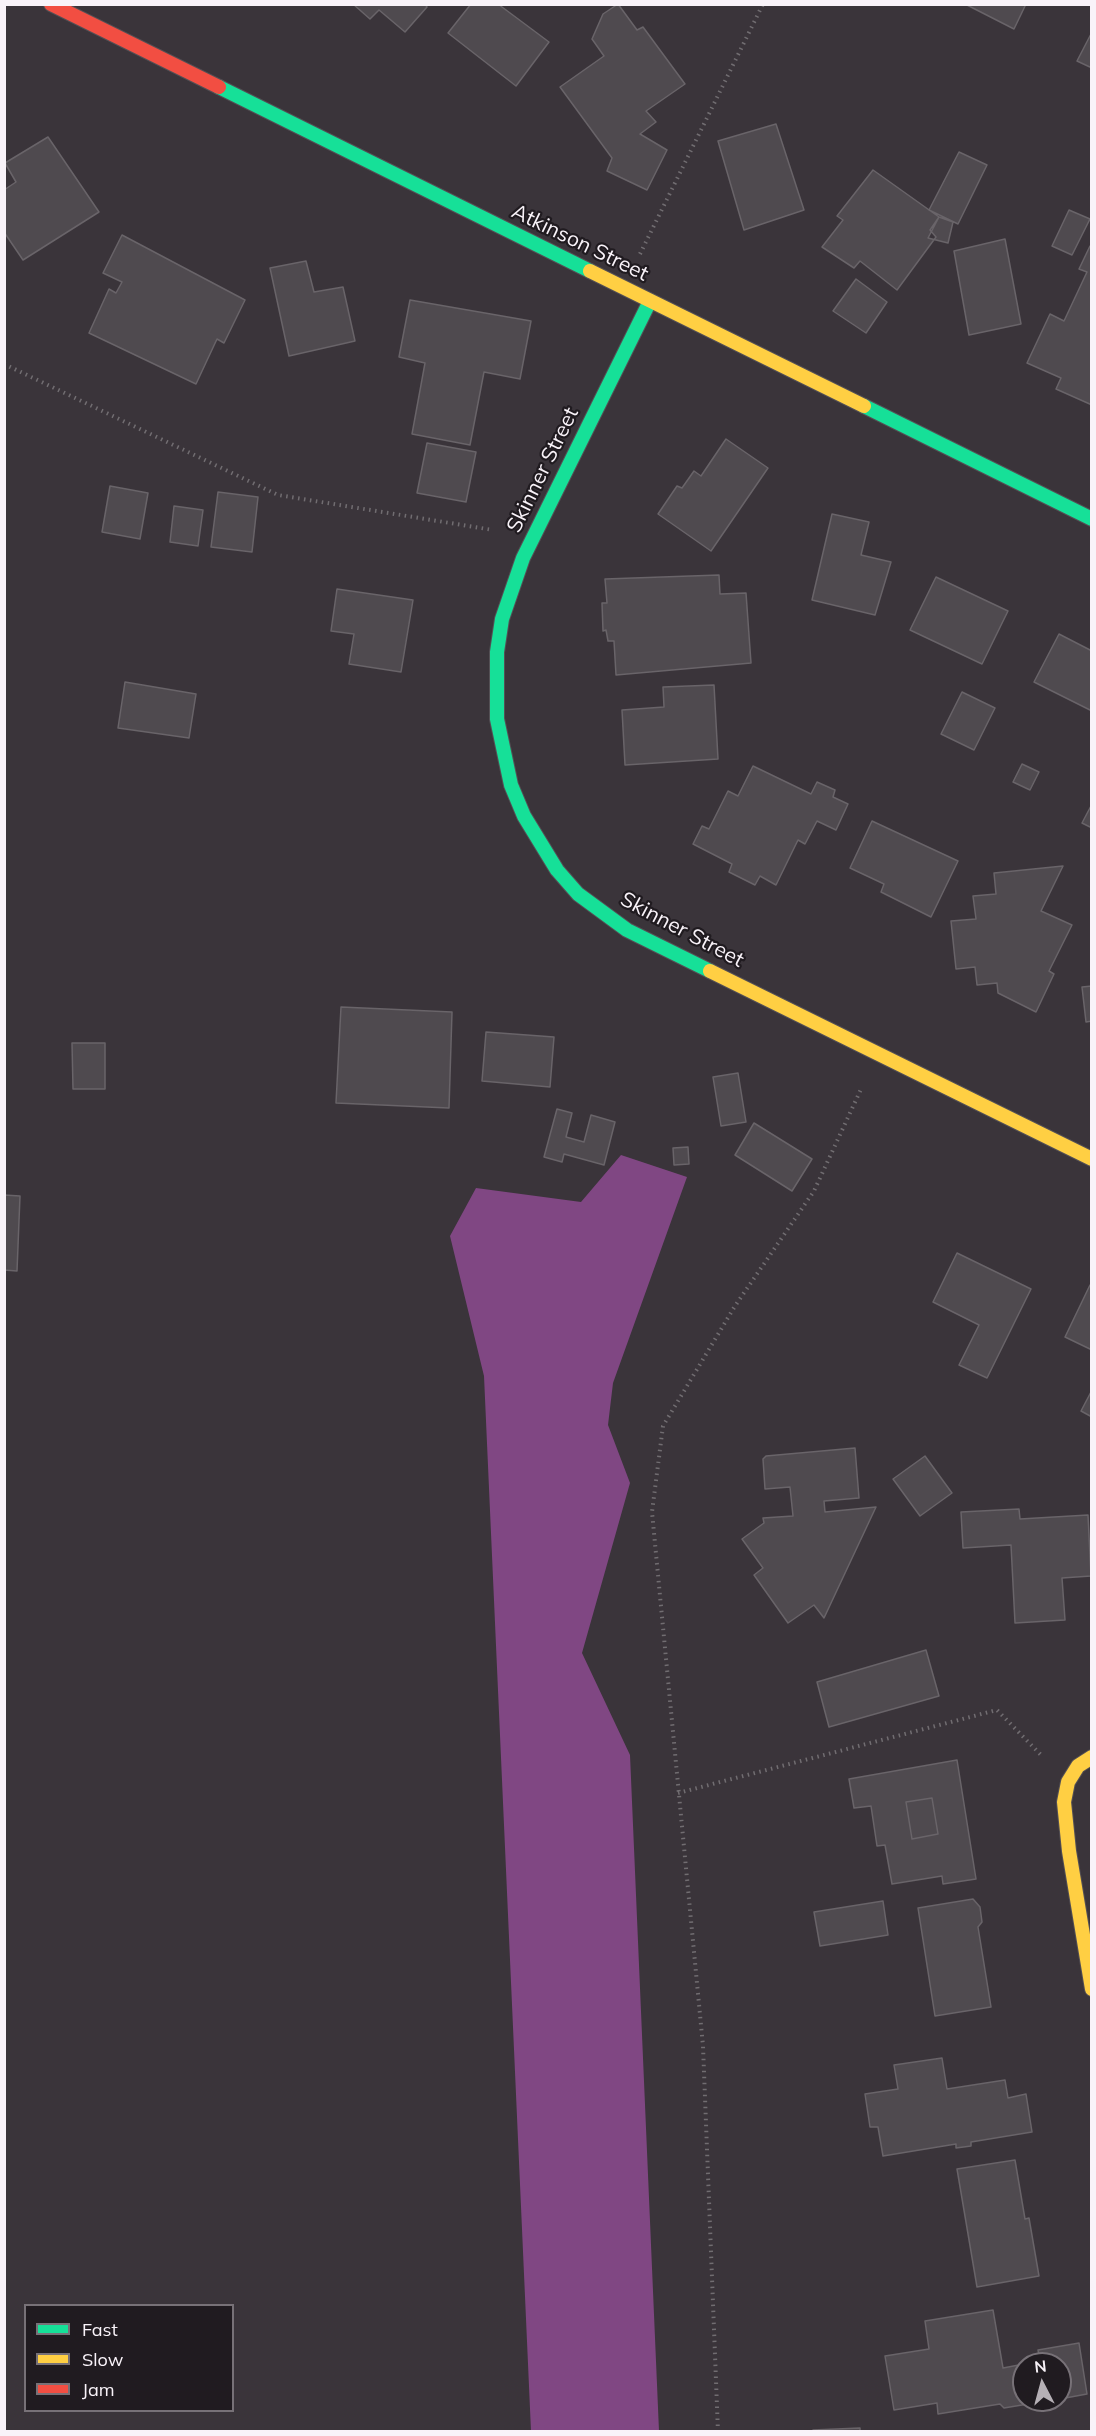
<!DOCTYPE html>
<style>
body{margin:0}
#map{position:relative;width:1096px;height:2436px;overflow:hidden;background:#3a343a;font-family:Mulish,sans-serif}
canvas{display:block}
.frame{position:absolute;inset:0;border:6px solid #f9f3f9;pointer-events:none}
.legend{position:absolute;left:24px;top:2304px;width:210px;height:108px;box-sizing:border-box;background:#201b20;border:2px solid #777177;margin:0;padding:8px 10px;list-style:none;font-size:18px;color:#f9f3f9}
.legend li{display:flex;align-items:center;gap:12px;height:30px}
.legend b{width:30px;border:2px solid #777177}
.north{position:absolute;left:1012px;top:2352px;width:60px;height:60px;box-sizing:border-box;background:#201b20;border:2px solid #777177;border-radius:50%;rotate:354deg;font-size:16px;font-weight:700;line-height:24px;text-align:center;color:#f9f3f9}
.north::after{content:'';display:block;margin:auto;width:21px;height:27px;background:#b6b0b6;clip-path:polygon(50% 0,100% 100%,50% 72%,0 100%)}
</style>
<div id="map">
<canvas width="1096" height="2436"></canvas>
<div class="frame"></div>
<ul class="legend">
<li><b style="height:8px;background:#16e098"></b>Fast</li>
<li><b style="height:8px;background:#ffcf43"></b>Slow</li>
<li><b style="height:8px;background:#f24e42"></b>Jam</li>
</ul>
<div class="north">N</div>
</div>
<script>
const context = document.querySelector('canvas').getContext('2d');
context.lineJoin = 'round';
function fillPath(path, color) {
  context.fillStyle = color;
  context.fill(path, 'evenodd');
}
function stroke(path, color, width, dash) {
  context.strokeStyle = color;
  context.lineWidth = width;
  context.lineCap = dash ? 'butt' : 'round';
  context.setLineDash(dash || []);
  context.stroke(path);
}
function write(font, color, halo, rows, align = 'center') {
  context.font = font + ' Mulish,sans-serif';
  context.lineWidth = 4.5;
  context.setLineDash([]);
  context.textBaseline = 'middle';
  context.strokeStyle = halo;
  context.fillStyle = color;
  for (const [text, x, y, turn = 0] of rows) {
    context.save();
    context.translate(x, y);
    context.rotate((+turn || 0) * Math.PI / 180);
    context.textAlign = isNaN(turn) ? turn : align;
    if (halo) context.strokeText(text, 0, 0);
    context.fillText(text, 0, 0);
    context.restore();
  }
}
const forest = new Path2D(`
 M621,1155l66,22 -74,206 -5,42 22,58 -48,170 48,102 29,676h-128l-47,-1055 -34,-140 26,-48 105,14z`);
const building = new Path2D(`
 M353,4h72l2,3 -22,25 -26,-22 -9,9z
 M471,4h27l51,38 -33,44 -68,-53z
 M618,4l19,26 6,-3 42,57 -39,27 10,11 -16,12 27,16 -20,40 -40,-19 5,-13 -52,-71 44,-31 -12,-17 11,-25z
 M965,4h61l-12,25z
 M1092,32v36l-15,-7z
 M776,124l28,86 -60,20 -26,-89z
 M48,137l51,75 -76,48 -19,-28v-42l12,-8 -11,-19z
 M959,152l28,13 -29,59 -29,-14z
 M873,170l66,47 -9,13 6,7 -39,53 -37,-29 -6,7 -32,-21 21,-27 -6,-4z
 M1069,210l21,9 -18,36 -20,-9z
 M939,217l14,5 -5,21 -20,-5z
 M122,235l123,65 -21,43 -7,-4 -21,45 -107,-51 20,-44 7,4 6,-11 -19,-9z
 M1005,239l16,85 -52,11 -15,-84z
 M1090,246h2v159l-36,-16 5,-11 -34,-15 23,-49 14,7 23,-49 -8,-3z
 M306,261l8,31 29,-5 12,54 -66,15 -19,-88z
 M856,279l31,23 -21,31 -33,-22z
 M410,300l121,21 -11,58 -36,-7 -14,73 -58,-11 13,-71 -26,-6z
 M726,439l42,29 -57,83 -53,-37 19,-28 5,2 12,-17 7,5z
 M427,443l49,9 -10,50 -49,-9z
 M110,486l38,7 -8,46 -38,-7z
 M218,492l40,5 -6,55 -41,-5z
 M174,506l29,4 -5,36 -28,-4z
 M832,514l37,8 -8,33 30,7 -16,53 -63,-15z
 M719,575l1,19 26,-1 5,70 -135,12 -2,-34h-6l-2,-11 -3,1 -1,-28h5l-2,-24z
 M936,577l72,34 -26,53 -72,-34z
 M337,589l76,11 -12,72 -52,-8 5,-30 -23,-3z
 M1059,634l33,17v60l-58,-29z
 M125,682l71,12 -7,44 -71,-10z
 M714,685l4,74 -93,6 -3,-55 42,-3 -1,-20z
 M962,692l33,16 -21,42 -33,-16z
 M1022,764l17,8 -9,18 -17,-8z
 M753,766l58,28 6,-12 18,8 -2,7 15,7 -12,26 -19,-9 -12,23 -7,-4 -22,45 -16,-9 -5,9 -26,-13 3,-8 -39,-20 9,-18 7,3 19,-38 10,5z
 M1092,804v24l-10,-5z
 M872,821l86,40 -27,56 -50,-25 3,-8 -34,-16z
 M1063,866l-22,45 31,14 -23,46 5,3 -18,38 -38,-19 -1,-10 -20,2 -2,-18 -19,2 -5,-48 25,-2 -3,-23 23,-2 -2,-21z
 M1092,986v35l-6,1 -4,-35z
 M341,1007l111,5 -3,96 -113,-5z
 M486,1032l68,5 -4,50 -68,-6z
 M72,1043h33v46h-32z
 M738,1073l8,49 -25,4 -8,-49z
 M557,1109l15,4 -6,24 18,5 7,-27 24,7 -11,43 -40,-11 -2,8 -18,-5z
 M754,1123l58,36 -20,32 -57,-36z
 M688,1147l1,17 -15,1 -1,-17z
 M4,1195l16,1 -3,75 -13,-1z
 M957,1253l74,36 -44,89 -28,-13 20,-40 -46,-23z
 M1090,1285l2,1v64l-27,-13z
 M1092,1390v27l-11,-6z
 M855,1448l4,50 -35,3 1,11 51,-5 -52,111 -10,-13 -26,18 -34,-48 9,-7 -21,-29 22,-16 -1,-5 30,-2 -3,-29 -25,2 -2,-30 3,-3z
 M925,1456l27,37 -32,23 -27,-37z
 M1019,1509l1,10 68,-4 3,61 -29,2 3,42 -50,3 -4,-78 -48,3 -2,-36z
 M926,1650l13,46 -110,31 -12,-45z
 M957,1760l19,119 -33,5 -1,-8 -50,8 -7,-39 -8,1 -6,-40 -17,2 -5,-29zM932,1798l6,36 -26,5 -6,-37z
 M932,1798l6,36 -26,5 -6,-37z
 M973,1899l7,8 2,15 -4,5 13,80 -56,9 -17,-108z
 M883,1901l5,34 -68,11 -6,-34z
 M942,2058l5,31 58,-9 3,18 18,-4 6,38 -61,10v4l-15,2v-4l-73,12 -5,-29h-8l-5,-33 33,-5 -4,-24z
 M1015,2160l10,59 4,-1 10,58 -62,11 -20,-118z
 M993,2310l10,58 21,-4v36h28l-48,8 -4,-4 -62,10 -1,-11 -43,7 -9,-54 44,-7 -4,-28z
 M1079,2343l8,51 -27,5v-35h-34l14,-3 -2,-11z
 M860,2428v4h-47v-2z`);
const path = new Path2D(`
 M640,254l123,-250
 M4,364l274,131 215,35
 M678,1793l319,-83 44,45
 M718,2432l-15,-386 -51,-534 11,-86 72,-120 79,-115 48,-104`);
const fast = new Path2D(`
 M219,87l371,184
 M650,301l-127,257 -21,61 -5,33v67l14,66 13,31 33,54 21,24 49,36 83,41
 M864,406l228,113`);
const slow = new Path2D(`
 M590,271l274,135
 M710,971l382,188
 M1092,1757l-14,9 -10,16 -4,20 5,49 23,138`);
const jam = new Path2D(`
 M51,4l168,83`);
const streetNames = [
 ["Atkinson Street",580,243,26],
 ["Skinner Street",543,470,-64],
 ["Skinner Street",682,930,28]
];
fillPath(forest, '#804783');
fillPath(building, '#4f4a4f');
stroke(building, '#696469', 1.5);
stroke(fast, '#545055', 16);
stroke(slow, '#545055', 16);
stroke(jam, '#545055', 16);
stroke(path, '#716d71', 4, [1.5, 4.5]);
stroke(fast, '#16e098', 14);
stroke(slow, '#ffcf43', 14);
stroke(jam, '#f24e42', 14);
write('21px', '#f9f3f9', '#201b20', streetNames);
</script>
